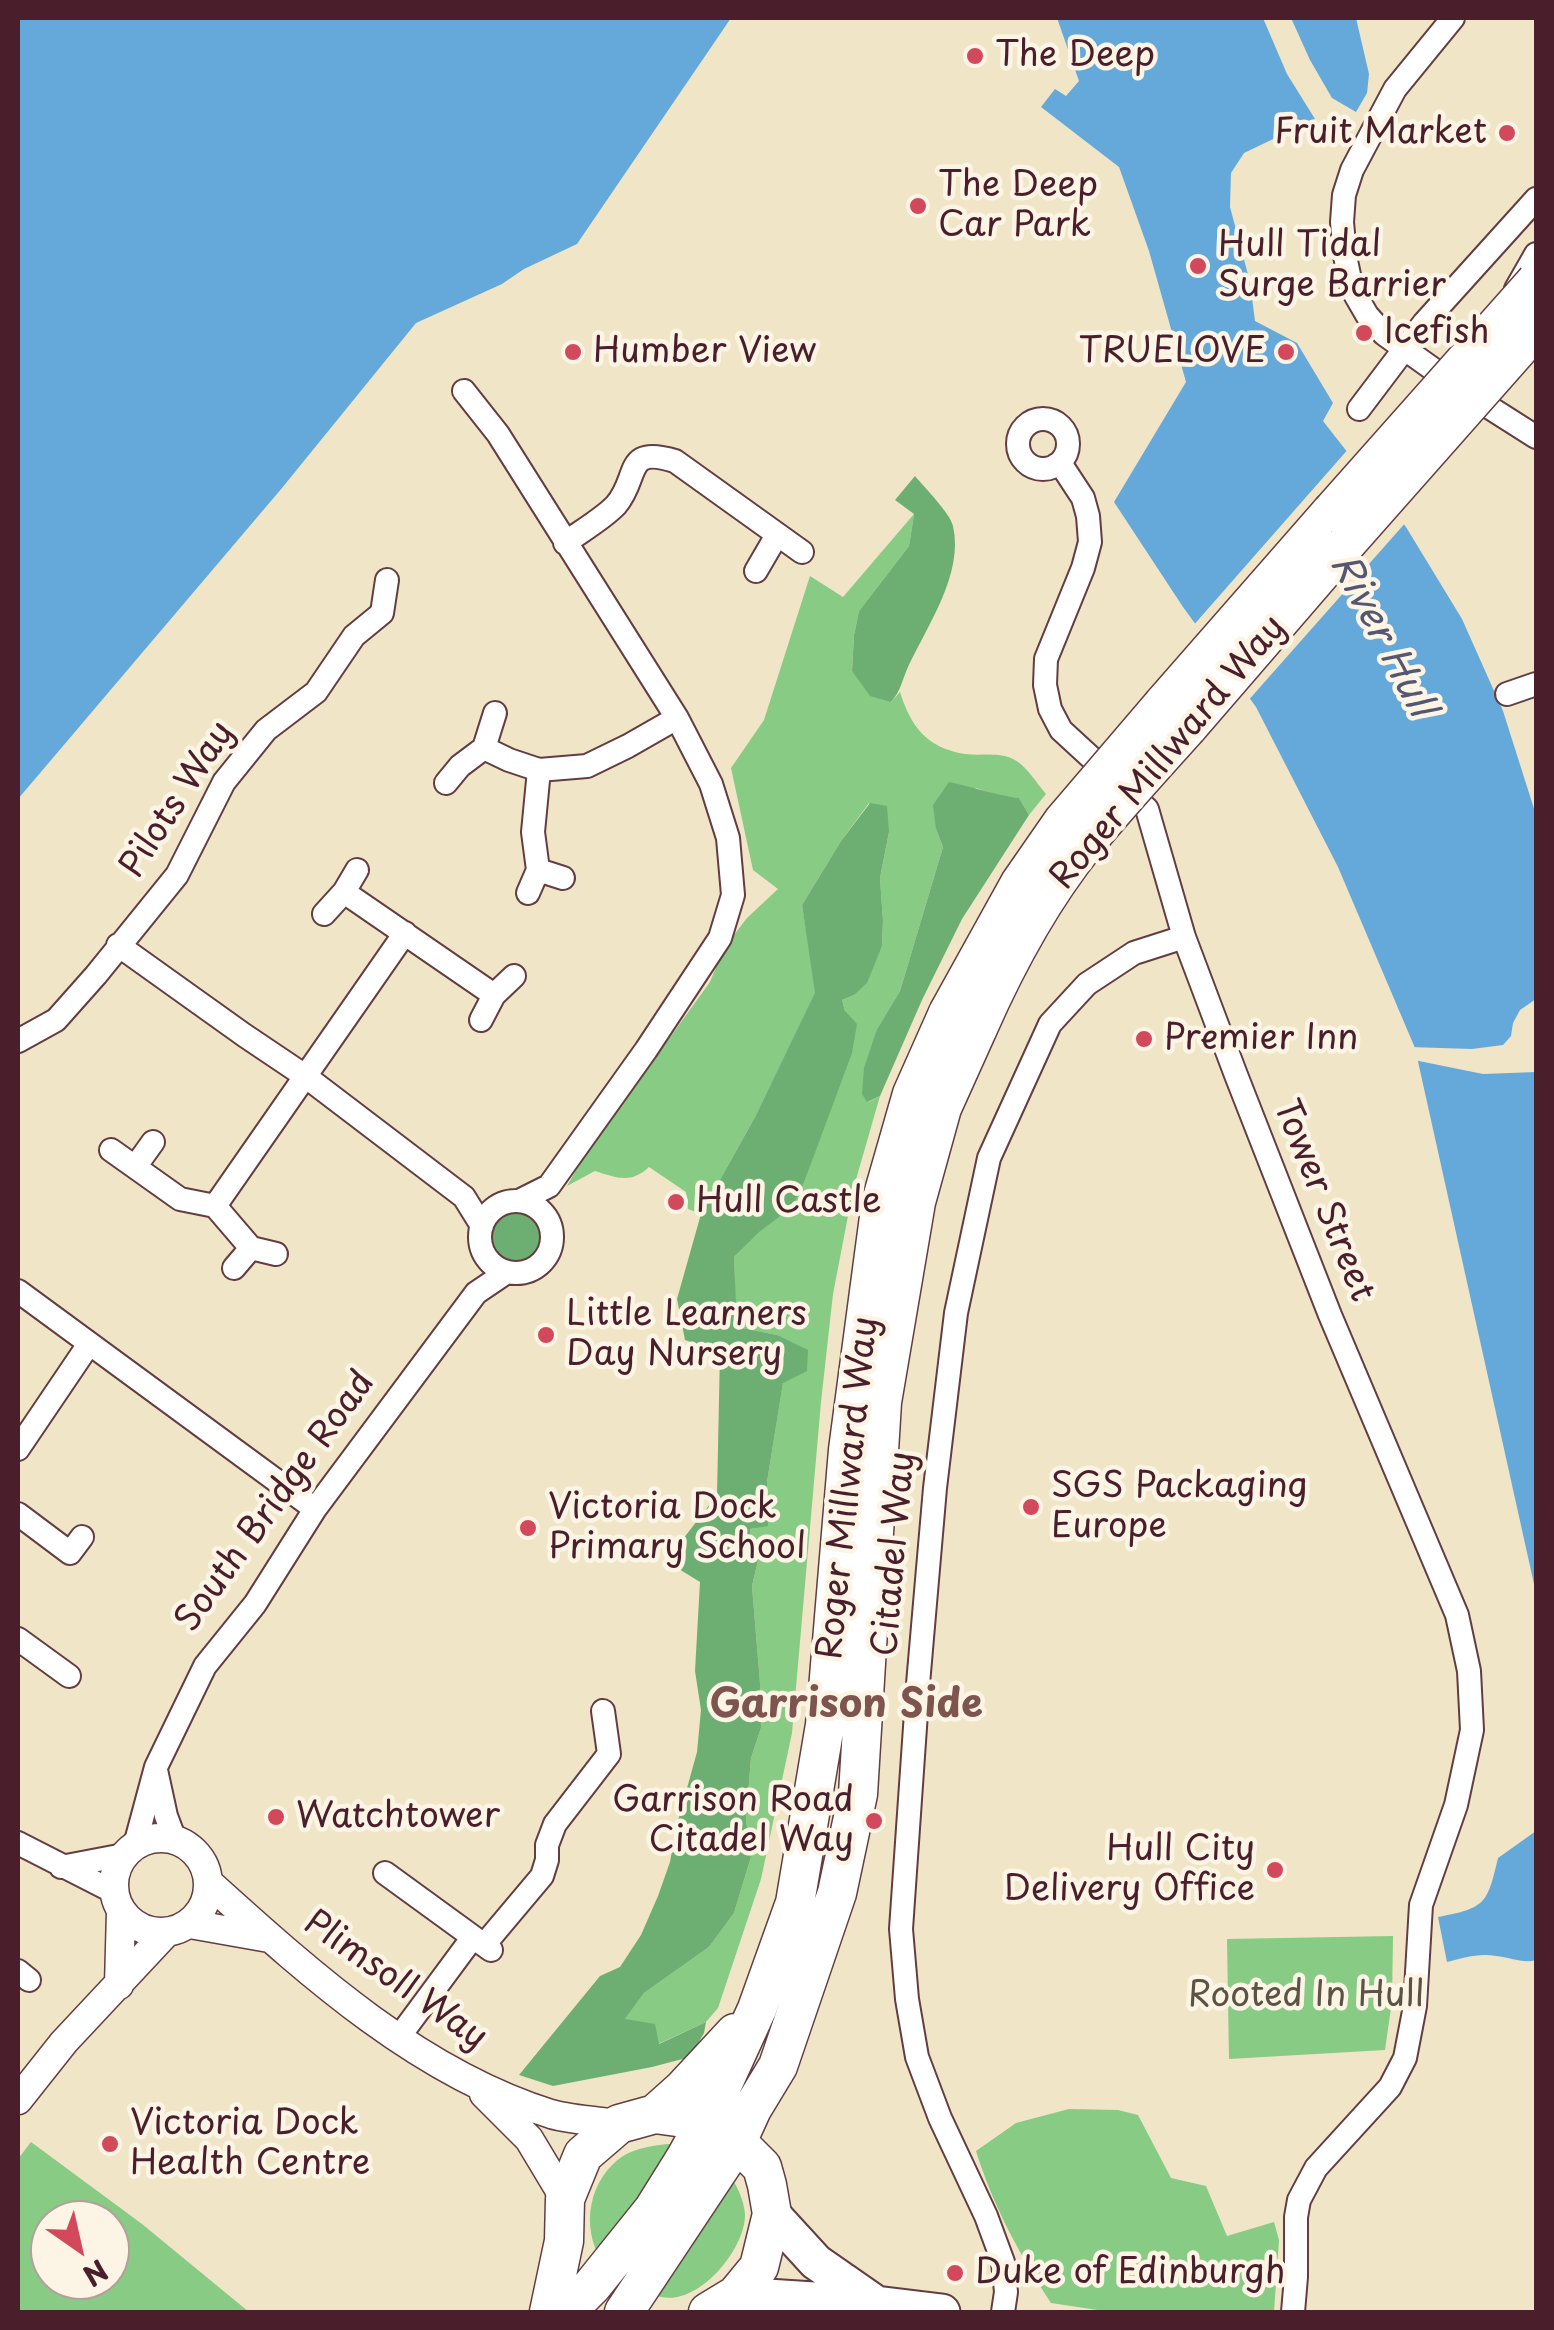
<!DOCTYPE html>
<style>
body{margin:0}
#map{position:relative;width:1554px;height:2330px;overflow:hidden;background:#f0e5c7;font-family:"Playpen Sans",sans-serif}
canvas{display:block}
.frame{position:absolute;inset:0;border:20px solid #4a1f2b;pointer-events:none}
.north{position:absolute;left:30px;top:2200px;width:100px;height:100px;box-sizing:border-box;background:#fcf5e5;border:2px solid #b59f9b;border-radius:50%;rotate:146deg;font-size:28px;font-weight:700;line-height:40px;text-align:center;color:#4a1f2b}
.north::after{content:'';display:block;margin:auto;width:35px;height:45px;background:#d1495b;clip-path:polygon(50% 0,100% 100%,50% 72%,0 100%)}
</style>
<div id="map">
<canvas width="1554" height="2330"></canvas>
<div class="frame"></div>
<div class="north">N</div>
</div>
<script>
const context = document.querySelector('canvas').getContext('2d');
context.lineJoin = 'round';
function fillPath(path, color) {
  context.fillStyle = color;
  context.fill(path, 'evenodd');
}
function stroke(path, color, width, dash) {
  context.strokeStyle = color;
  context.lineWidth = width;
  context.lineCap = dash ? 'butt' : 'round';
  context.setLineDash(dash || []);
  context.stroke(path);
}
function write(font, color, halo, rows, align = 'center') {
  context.font = font + ' "Playpen Sans",sans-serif';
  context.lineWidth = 9;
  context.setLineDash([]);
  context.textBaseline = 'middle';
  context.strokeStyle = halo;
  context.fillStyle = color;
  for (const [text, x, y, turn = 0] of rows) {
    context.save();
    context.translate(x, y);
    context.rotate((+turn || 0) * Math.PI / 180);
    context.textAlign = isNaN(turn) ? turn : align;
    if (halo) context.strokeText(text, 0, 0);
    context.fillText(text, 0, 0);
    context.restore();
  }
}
const green = new Path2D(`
 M914,514l-5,32 -50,65 -5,24 -2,36 39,31 9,-10c11,35 27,56 65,62 16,2 33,-2 48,5 13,6 24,25 33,35l-17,21 -10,-17 -20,-2 -23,-8 -40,41 7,18 -43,144 -23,38 -9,73 12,-6 -27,94 -20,104 -12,108 -29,331 -31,146 -43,129 -12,14 -48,22 -34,-24 20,-27 65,-46 25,-34 17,-56 -5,-37 5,-62 10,-30 -1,-45 -8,-97 9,-38 -9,-7 -2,-12 18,-4 -1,-43 16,-100 -6,-47 -41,-8 -2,-70 69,-72 14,-41 28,-133 -3,-11 12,-5 28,-49 1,-25 -3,-43 9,-46 -20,-29 -28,38 -39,64 14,88 -61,124 -54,97 -13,-5 -2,-17 -37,-25c-18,17 -32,11 -54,4l-28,15 18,-31 125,-173 14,-34 23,-30 31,-29 -25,-19 -22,-102 33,-48 46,-144 33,21z
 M1393,1936l-1,65 -7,49 -156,9 -2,-120z
 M1069,2109l49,1 20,5 33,63 35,8 21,50 47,-14 5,18 -5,72h-163l-60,-9c-31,-48 -58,-97 -75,-152l40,-28z
 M31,2142l111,82 107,88h-231v-153zM110,2220v60h-60v-60z
 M669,2144l6,1 -73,116c-22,-34 -13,-82 21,-105 13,-8 31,-11 46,-12z
 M731,2177c7,11 13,24 14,37 1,37 -54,102 -94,79z`);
const forest = new Path2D(`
 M915,476c10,12 35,37 38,50 11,48 -26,100 -45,141 -6,13 -7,24 -17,35l-21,-6 -18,-25 2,-36 5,-24 50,-65 5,-32 -19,-14z
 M949,782c24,5 46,13 70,16l10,17 -67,104 -40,81 -42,96 -13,6 -5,-8 2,-26 13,-39 23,-38 43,-144 -7,-18 -3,-24z
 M870,803l17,3 2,26 -9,46 3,43 -1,25 -15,37 -13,12 -12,5 3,11 12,13 -5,29 -49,132 -11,22 -33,25 -25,25 3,70 40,8 31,15 -1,21 -24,12 -16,99 1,44 -18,3 2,12 9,7 -9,38 8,97 1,45 -10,30 -5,62 5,37 -17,56 -25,34 -65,46 -19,26 30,5 4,20 47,-22 -2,11 -14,24 -38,10 -99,19 -34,-11 81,-99 20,-9 21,-32 17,-39 12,-34 6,-34 21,-76 4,-42 -6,-39 5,-89 -34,-21 51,-66 3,-143 -35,-12 -8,-41 24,-85 54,-97 60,-124 -13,-88 39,-64z
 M491 1238a25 25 0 1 1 50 0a25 25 0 1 1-50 0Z`);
const water = new Path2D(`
 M18,18h713l-154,226 -53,25 -22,15 -86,39 -134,165 -264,311z
 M1057,18h206l24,56 28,45 -71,34 -13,20 -1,34 20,75 5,39 42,22 36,60 -10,18 83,106 56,92 41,92 33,104v778l-121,-545 -77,-181 -82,-160 -73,-100 -69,-105 72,-120 -37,-131 -30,-84 -78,-60 14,-18 11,7 13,-15z
 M1291,18h65l13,56 -2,19 -11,19 -24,-14 -22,-38z
 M1536,1831v129c-13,4 -26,-3 -40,-4 -18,-3 -32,2 -49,6l-9,-45c48,-9 49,-13 60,-59z`);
const pier = new Path2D(`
 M1350,447l57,74 -161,182 -54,-76z
 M1536,999v73l-53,2 -69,-14 -5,-13 63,2 31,-4 8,-9 2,-13 7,-13z`);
const minor = new Path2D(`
 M1453,18l-58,71 -43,81 -8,25 -2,27 3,34 7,33 15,26 17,19 78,56 74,47
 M1516,289l20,-35
 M464,391l34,43 179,284 34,66 17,54 5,57 -13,43 -74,112 -97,136 -30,15
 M1359,409l65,-86 112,-124
 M1018 444a25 25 0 1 1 50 0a25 25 0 1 1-50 0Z
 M1056,465l6,1 21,32 5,18 2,26 -7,26 -37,91 -1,26 5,24 11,21 86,79 37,128 52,138 94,240 127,300 12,56 3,59 -16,75 -35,100 -6,101 -10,52 -15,29 -74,81 -17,32 -3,17v60l-3,35
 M565,543c15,-11 39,-25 51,-38 24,-28 7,-60 59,-44l127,91
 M756,571l21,-36
 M1507,694l29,-10
 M484,748l25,12 30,10 48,-4 41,-20 49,-28
 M446,783l14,-17 24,-18 11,-35
 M538,870l-5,-38 6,-62
 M344,892l150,103
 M528,893l10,-23 25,8
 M324,914l20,-22 13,-22
 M118,945l126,90 61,41 159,121 18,29
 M481,1020l13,-25 20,-19
 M18,1041l38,-21 40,-45 81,-100 47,-93 42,-52 50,-38 38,-56 28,-23 5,-33
 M111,1150l69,49 35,7 36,42
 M135,1167l18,-25
 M480 1237a36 36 0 1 1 72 0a36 36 0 1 1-72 0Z
 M215,1206l190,-273
 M234,1268l17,-20 25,6
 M18,1291l297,218
 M18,1449l71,-105
 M18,1514l52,39 12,-16
 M18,1639l51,37
 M156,1770l10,46 9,24
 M18,1843l96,49
 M135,1845l21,-78 49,-101 50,-62 60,-95 161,-216 31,-21
 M61,1867l63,-12
 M385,1873l88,64
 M484,1945l58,-69 5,-16v-15l8,-21 54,-70 -6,-43
 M18,1971l11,9
 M399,2037l74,-100 18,13
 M1003,2312l3,-20 -3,-30 -17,-46 -46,-98 -23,-61 -10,-58 -6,-70 17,-245 17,-196 21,-175 33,-155 61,-134 37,-40 47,-31 50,-16`);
const tertiary = new Path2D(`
 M114 1885a47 47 0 1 1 94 0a47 47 0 1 1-94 0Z
 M209,1883c101,91 210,190 342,231 21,6 46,7 68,10
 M190,1924l79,14
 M119,1985l2,-74
 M484,2094l45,45 36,60
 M18,2100l46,-58 102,-109`);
const primary = new Path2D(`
 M772,2214l44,48 59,41
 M736,2295l140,9 66,8`);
const trunk = new Path2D(`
 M1163,704l168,-192
 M1188,727l158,-183
 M655,2114l28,-25 52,-56
 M549,2312l15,-71 1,-42 18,-44 36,-31 36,-10 51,7 31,21 25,25 5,18 5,29 -13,53 -23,28 -28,17
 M566,2312l26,-26 61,-76 33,-53 20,-36 51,-112 38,-106 30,-178 23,-275 33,-248 31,-108 36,-81
 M624,2312l113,-170 15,-33 26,-43 59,-173 21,-99 24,-392 34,-200 26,-94 36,-80`);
const trunkBridge = new Path2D(`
 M1331,512l205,-231
 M1346,544l190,-215
 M948,1013l72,-130 43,-62 100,-117
 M978,1028c29,-66 63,-129 108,-185 33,-40 68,-78 102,-116`);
const markers = [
 [975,56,10,"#d1495b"],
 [1507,133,10,"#d1495b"],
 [918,206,10,"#d1495b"],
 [1198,266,10,"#d1495b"],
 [1364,333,10,"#d1495b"],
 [573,352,10,"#d1495b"],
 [1286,352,10,"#d1495b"],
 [1144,1039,10,"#d1495b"],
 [676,1202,10,"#d1495b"],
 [546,1335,10,"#d1495b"],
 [1031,1507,10,"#d1495b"],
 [528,1528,10,"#d1495b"],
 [276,1817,10,"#d1495b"],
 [874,1821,10,"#d1495b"],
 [1275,1870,10,"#d1495b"],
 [110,2144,10,"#d1495b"],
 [955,2273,10,"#d1495b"]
];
const poiNames = [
 ["The Deep",995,56],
 ["Fruit Market",1487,133,"right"],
 ["The Deep",938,186],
 ["Car Park",938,226],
 ["Hull Tidal",1218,246],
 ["Surge Barrier",1218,286],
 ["Icefish",1384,333],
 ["Humber View",593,352],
 ["TRUELOVE",1266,352,"right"],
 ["Premier Inn",1164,1039],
 ["Hull Castle",696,1202],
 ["Little Learners",566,1315],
 ["Day Nursery",566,1355],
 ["SGS Packaging",1051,1487],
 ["Europe",1051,1527],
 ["Victoria Dock",548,1508],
 ["Primary School",548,1548],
 ["Garrison Road",854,1801,"right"],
 ["Citadel Way",854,1841,"right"],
 ["Watchtower",296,1817],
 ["Hull City",1255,1850,"right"],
 ["Delivery Office",1255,1890,"right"],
 ["Victoria Dock",130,2124],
 ["Health Centre",130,2164],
 ["Duke of Edinburgh",975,2273]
];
const streetNames = [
 ["Roger Millward Way",1169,753,-50],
 ["Pilots Way",178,800,-57],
 ["Tower Street",1323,1201,68],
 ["Roger Millward Way",849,1488,-84],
 ["South Bridge Road",276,1502,-54],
 ["Citadel Way",895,1554,-85],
 ["Plimsoll Way",395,1981,35]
];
const parkNames = [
 ["Rooted In Hull",1306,1996]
];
const waterNames = [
 ["River Hull",1381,636,62]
];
const quarterNames = [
 ["Garrison Side",846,1706]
];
fillPath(green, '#87cb84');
fillPath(forest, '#6daf72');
fillPath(water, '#65a9da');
fillPath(pier, '#f0e5c7');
stroke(minor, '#633d42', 26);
stroke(tertiary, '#633d42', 31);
stroke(primary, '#633d42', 39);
stroke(trunk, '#633d42', 41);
stroke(minor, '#fff', 22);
stroke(tertiary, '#fff', 28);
stroke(primary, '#fff', 35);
stroke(trunk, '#fff', 38);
stroke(trunkBridge, '#633d42', 41, []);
stroke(trunkBridge, '#fff', 38);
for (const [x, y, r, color] of markers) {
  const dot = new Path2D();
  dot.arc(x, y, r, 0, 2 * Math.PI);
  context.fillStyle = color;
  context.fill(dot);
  stroke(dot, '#fcf5e5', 4);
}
write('35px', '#4a1f2b', '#fcf5e5', poiNames, 'left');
write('35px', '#4a1f2b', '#fcf5e5', streetNames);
write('35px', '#5c5346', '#fcf5e5', parkNames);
write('italic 38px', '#555671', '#fcf5e5', waterNames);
write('bold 40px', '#7d554e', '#fcf5e5', quarterNames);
</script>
